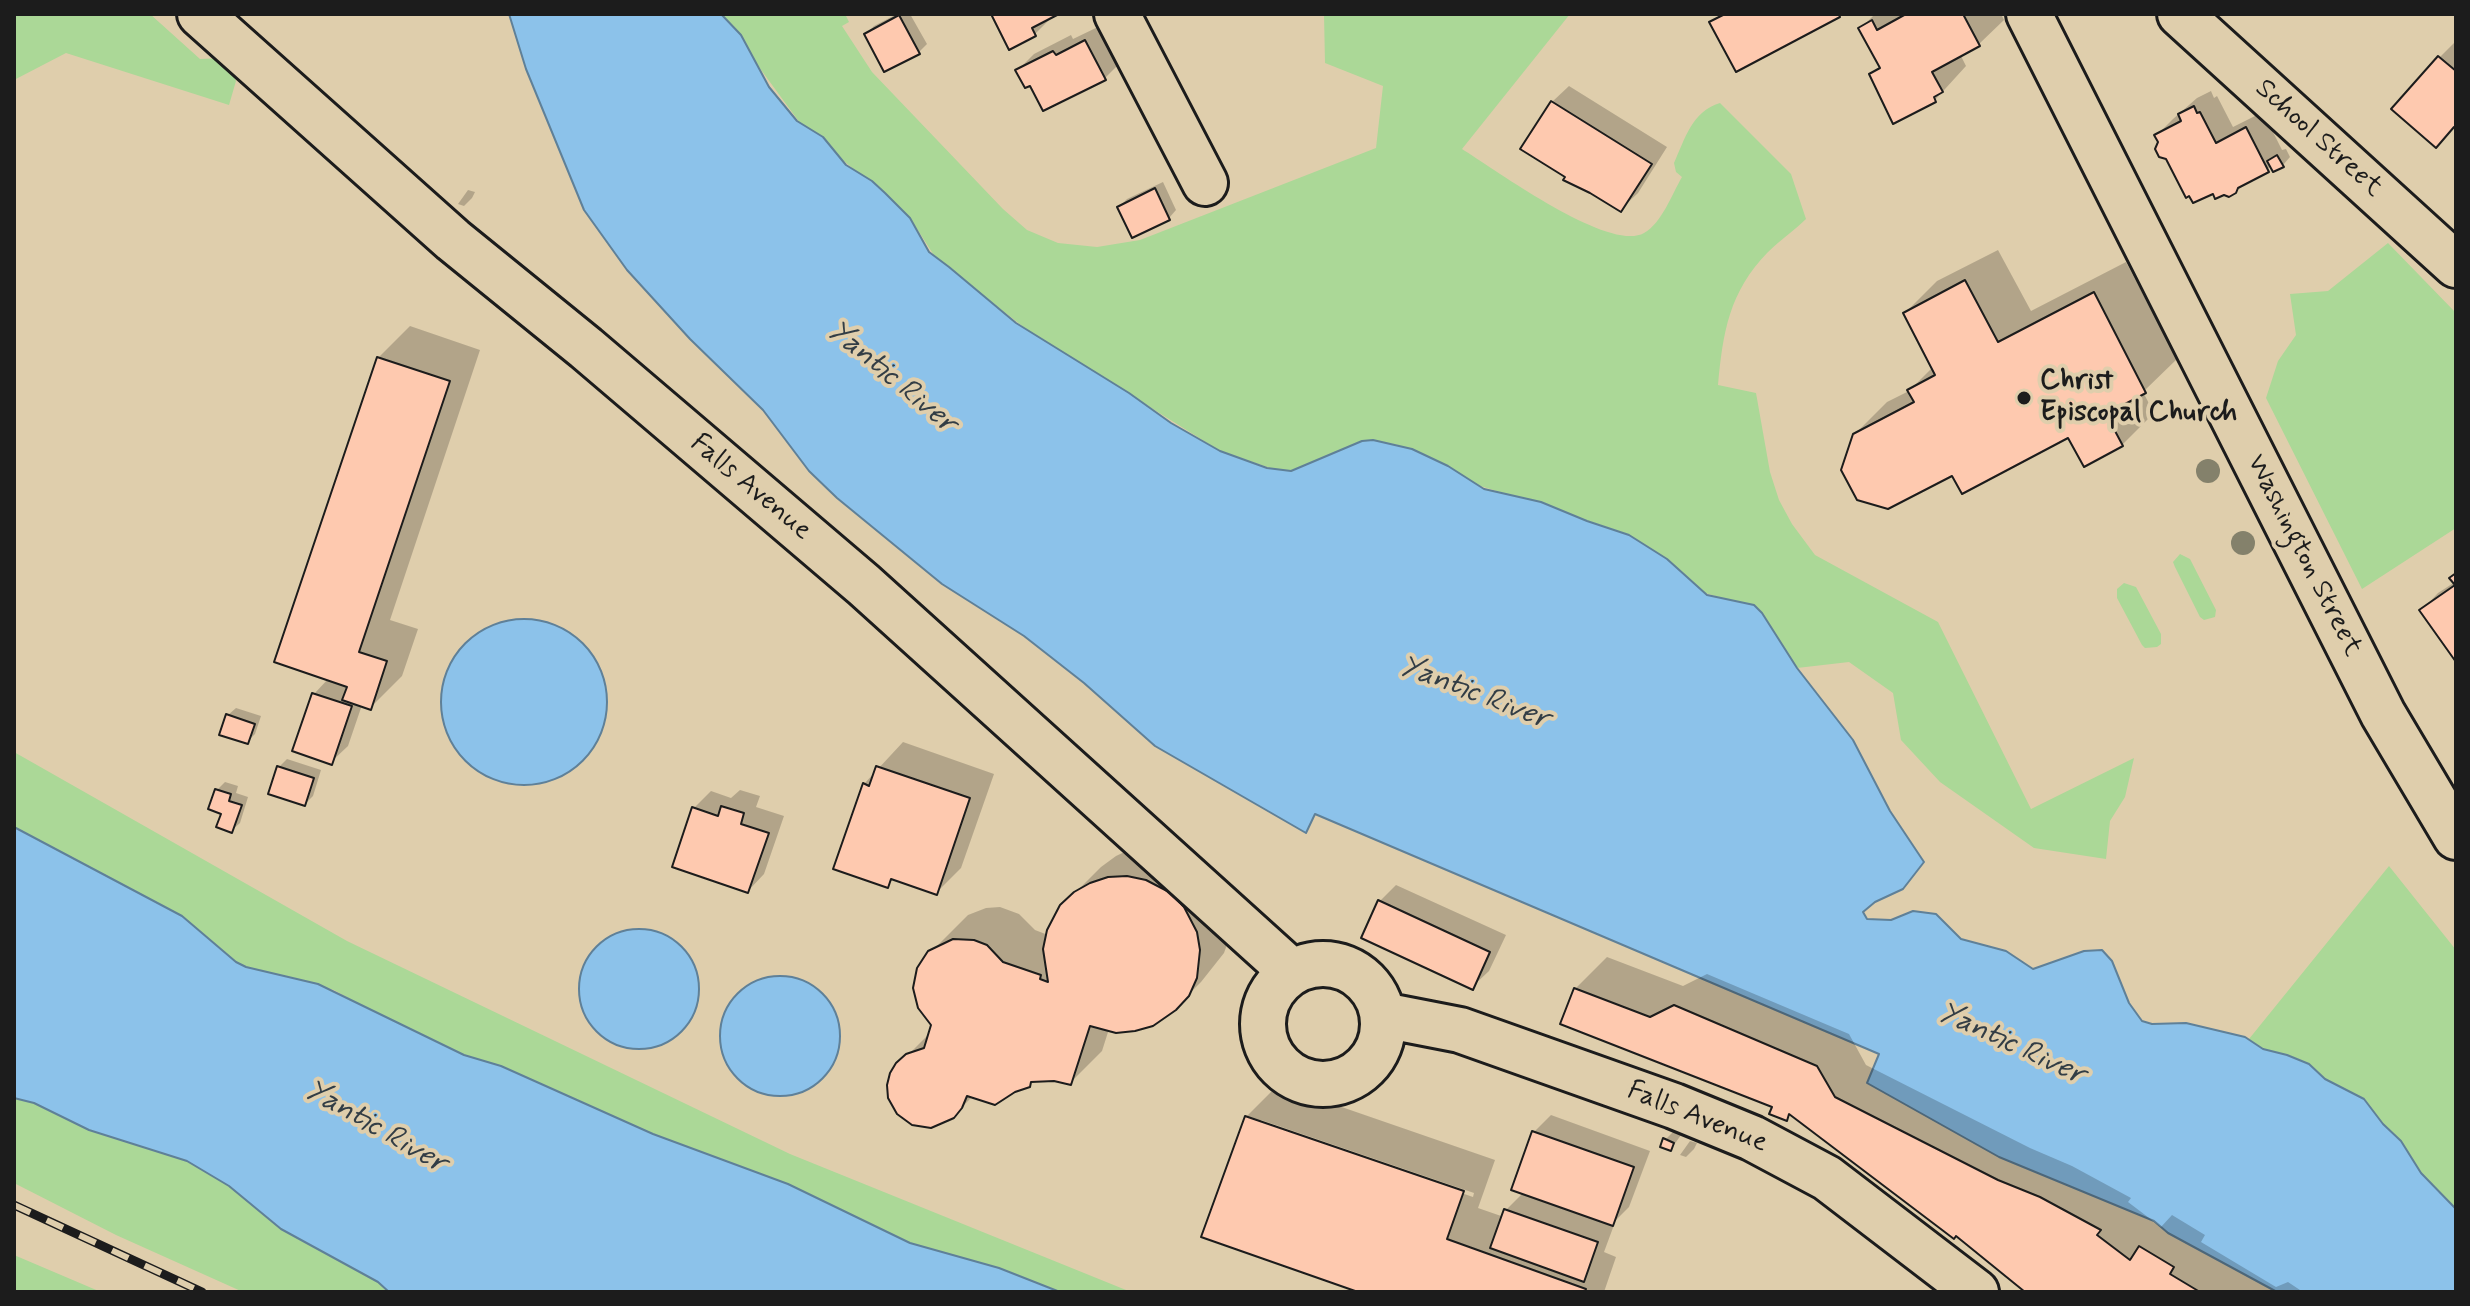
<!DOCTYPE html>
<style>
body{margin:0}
#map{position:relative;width:2470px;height:1306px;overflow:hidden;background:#dfceac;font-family:Mynerve,sans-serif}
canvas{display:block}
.frame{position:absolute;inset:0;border:16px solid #1c1c1c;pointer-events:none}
</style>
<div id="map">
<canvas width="2470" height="1306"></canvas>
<div class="frame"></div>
</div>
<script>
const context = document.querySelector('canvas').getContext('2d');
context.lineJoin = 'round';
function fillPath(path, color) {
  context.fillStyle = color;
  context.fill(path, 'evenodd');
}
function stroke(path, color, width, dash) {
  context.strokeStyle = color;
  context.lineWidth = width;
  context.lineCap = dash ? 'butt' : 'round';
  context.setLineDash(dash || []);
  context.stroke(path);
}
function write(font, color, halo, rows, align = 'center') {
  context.font = font + ' Mynerve,sans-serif';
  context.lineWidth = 8;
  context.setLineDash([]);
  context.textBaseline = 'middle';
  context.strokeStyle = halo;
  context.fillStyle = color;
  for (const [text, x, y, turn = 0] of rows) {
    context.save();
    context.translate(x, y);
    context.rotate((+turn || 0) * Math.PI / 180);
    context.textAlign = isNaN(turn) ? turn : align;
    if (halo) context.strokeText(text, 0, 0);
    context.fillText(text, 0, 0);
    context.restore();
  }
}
const green = new Path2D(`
 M14,14h136l50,45 25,-1 11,23 -7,24 -163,-52 -52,27z
 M720,14h125l4,8 -7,4 30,46 131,137 24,21 31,13 39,4 43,-7 236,-92 7,-62 -58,-23 -1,-49h246l-108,135c34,21 147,104 182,84 18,-10 28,-39 38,-56l-6,-5 -2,-9c11,-24 18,-52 46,-60l71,71 15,45c-12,12 -26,21 -38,33 -39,40 -45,80 -50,133l38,8 14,79 9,28 13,24 23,31 123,67 93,187 103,-51 -9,39 -15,24 -4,38 -72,-11 -94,-66 -39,-42 -8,-47 -44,-31 -52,6 -38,-59 -57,-17 -35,-33 -24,-15 -85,-34 -84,-26 -24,-16 -52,-23 -25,-5 -77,31 -20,-1 -56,-19 -190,-119 -93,-72 -27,-42 -110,-95z
 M2388,243l68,70v215l-94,61 -96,-191 12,-37 18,-26 -6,-41 38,-3z
 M2180,554l10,5 26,51 -1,7 -11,3 -4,-3 -25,-50 -2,-5z
 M2124,583l12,4 25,47v10l-4,3 -12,1 -3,-3 -25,-47v-9z
 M14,752l333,189 443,213 341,138h-71l-61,-24 -89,-25 -122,-59 -135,-50 -152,-68 -37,-11 -78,-36 -52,-29 -88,-23 -10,-5 -54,-46 -168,-89z
 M2389,866l67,84v259l-35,-36 -20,-32 -18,-17 -19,-25 -39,-20 -16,-15 -22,-9 -24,-6 -14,-10z
 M14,1098l20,5 55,27 98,31 42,25 52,43 97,53 11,10h-146l-127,-57 -102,-52z
 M14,1255l87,37h-87z`);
const water = new Path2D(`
 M509,14h212l20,21 28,52 28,34 26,16 23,28 26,16 13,12 25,25 19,34 20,15 67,56 113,70 42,30 49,28 47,17 24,3 71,-30 11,-1 39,9 36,17 36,23 57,13 46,19 42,14 38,24 40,36 47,10 8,8 35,55 56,72 37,71 34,51 -21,27 -28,13 -12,10 4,7 24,1 22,-9 23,3 25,25 45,12 27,18 51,-18 18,-1 10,11 17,42 13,18 10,3 34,-1 59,14 18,12 24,6 22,9 16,15 39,20 19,25 18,17 20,32 35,36v83h-179l-109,-59 -14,-12 -155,-64 -132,-74 12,-29 -564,-240 -9,19 -151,-87 -71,-63 -60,-47 -82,-52 -105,-86 -28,-27 -46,-61 -73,-71 -63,-69 -43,-60 -58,-141z
 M441 702a83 83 0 1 1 166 0a83 83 0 1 1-166 0Z
 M14,827l168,89 54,46 10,5 72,17 146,71 37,11 152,68 135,50 122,59 89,25 61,24h-671l-11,-10 -97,-53 -52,-43 -42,-25 -98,-31 -55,-27 -20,-5z
 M579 989a60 60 0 1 1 120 0a60 60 0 1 1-120 0Z
 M720 1036a60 60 0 1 1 120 0a60 60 0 1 1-120 0Z`);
const shadow = new Path2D(`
 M897,14h13l17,30 -8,8 -53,-18 8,-8z
 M993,14h62l-20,20z
 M1875,14h126l3,6 -25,24 -18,12 5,10 -31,34 -64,-26 10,-9 -20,-37z
 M1102,25l20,36 -17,17 -75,5 -13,-12 17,-17 37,-19 2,4z
 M2456,41v85l-62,-17 46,-52z
 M1569,86l98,61 -29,46 -17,16 -69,-107z
 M2211,91l3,7 3,-2 16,31 30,-15 19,38 4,-1 4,8 -7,8 -11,1 -29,17 -8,8 -75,-49 -3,-7 16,-16 24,-21z
 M1163,182l13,28 -7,8 -50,-11 8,-8z
 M468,190l7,2 -3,6 -8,8 -6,-2z
 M1998,250l33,61 95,-49 51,97 -34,33 11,21 -32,32 -53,-9 -116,37 -99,-38 33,-33 22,-11 24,-24 -28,-54 32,-32z
 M410,326l70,24 -90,270 28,9 -16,47 -32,32 -8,-3 -14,41 -17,16 -17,-68 15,-16 49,-320z
 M2456,574v85l-34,-49 16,-17 17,-11z
 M236,708l25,8 -6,18 -8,8 -19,-27z
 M903,742l91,32 -33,94 -25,25 -42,-15 -7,8 -23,-102z
 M287,759l34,11 -8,26 -8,8 -26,-37z
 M225,782l13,4 -2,7 12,4 -8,26 -8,7 -15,-40z
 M740,790l20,6 -4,11 28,9 -20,58 -16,17 -54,-83 17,-17 20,7z
 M1133,848h45l25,14 12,13 15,61 -6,17 -23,29 -33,33 -59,14 -7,22 -32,32 -16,-4 -20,1 -6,6 -55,10 -21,21 -57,-49 36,-36 4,-84 33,-33 18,-7 14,-1 19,7 16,16 13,5 20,-35 33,-33 15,-11z
 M1396,885l110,50 -17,36 -17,16 -92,-86z
 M1607,957l76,29 24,-12 142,60 17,31 164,83 42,18 59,32 -3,4 33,25 11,-12 33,20 -4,7 75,45 12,-5 15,10h-275l-72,-58 -165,-121 -5,6 -12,-13 -199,-117z
 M1278,1085l217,75 -17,48 26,9 2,-7 18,-18 -10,-4 20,-56 17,-17 99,36 -21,56 -17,17 2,1 -10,27 12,5 -12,35h-240l-118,-175zM1261,1120l213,73 -1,4 -212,-73z
 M1673,1132l8,3 -10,14 -6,-9z
 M1690,1141l7,2 -3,6 -8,8 -6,-2z`);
const building = new Path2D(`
 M991,14h68l-27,14 4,8 -27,14z
 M1725,14h114l1,3 -104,55 -27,-50z
 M1906,14h57l17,32 -48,26 11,20 -9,5 2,5 -43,22 -24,-50 11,-6 -22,-40 14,-8 5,10z
 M899,15l21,39 -36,18 -20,-38z
 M1085,40l21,40 -63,31 -13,-25 -5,2 -10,-18 38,-19 3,4z
 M2438,56l18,15v58l-2,-2 -18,21 -45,-39z
 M1551,101l101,63 -31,48 -31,-19 -27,-13 2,-3 -45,-28z
 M2194,106l3,7 3,-1 16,31 30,-16 23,45 -31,16 -2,5 -7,4 -5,-2 -9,4 -2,-5 -20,9 -4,-7 -3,2 -20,-39 -7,-2 -4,-8 3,-7 -4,-7 27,-14 -3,-7z
 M2277,155l7,12 -11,5 -6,-11z
 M1155,188l15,32 -38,18 -15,-31z
 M1965,280l33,62 96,-50 52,101 -40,21 17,32 -39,21 -16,-29 -106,56 -10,-18 -64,33 -31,-9 -16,-30 12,-36 61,-32 -7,-12 28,-15 -32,-62z
 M377,357l73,24 -91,271 28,9 -16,49 -29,-10 5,-13 -73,-25z
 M2456,573v89l-37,-52 36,-25 -6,-7z
 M312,693l40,13 -20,59 -40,-14z
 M226,714l29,10 -7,20 -29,-9z
 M277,766l37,12 -9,28 -37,-12z
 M876,766l94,32 -33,97 -46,-16 -3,9 -55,-19 30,-86 6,3z
 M215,789l16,5 -2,7 13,4 -10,28 -16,-6 5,-13 -13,-5z
 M721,806l23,7 -3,11 28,9 -21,60 -76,-26 20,-60 26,9z
 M1127,876l19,4 25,13 13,14 13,25 3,18 -3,28 -8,18 -13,14 -23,16 -18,5 -19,2 -26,-7 -19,59 -17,-4 -23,1 -1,5 -15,5 -20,13 -28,-9 -5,12 -8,10 -23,10 -19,-3 -15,-11 -9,-16 -1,-13 3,-12 6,-10 10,-9 18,-6 7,-23 -13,-17 -5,-20 4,-20 11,-17 25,-12 21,1 13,5 16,17 38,13 -1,4 8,3 -5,-33 4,-19 13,-25 14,-13 16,-9 18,-6z
 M1378,900l112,52 -17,38 -112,-52z
 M1574,988l76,29 24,-12 143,61 18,31 163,83 42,17 61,33 -4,5 33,25 9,-14 35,21 -4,7 30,18h-175l-69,-56 -2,3 -165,-125 -2,7 -18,-7 3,-7 -212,-83z
 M1245,1116l219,75 -17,48 139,50 -1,3h-227l-157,-55z
 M1532,1131l102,36 -21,59 -102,-36z
 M1663,1138l11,5 -3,8 -11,-4z
 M1504,1209l94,33 -14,40 -94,-34z`);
const minor = new Path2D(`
 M200,14l253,226 133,108 278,237 428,387
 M1117,14l88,169
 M2180,14l276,251
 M1263 1024a60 60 0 1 1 120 0a60 60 0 1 1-120 0Z
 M1383,1015l77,15 214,76 78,32 75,40 149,114`);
const highway = new Path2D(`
 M2029,14l354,700 73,123`);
const rail = new Path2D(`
 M14,1205l188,87`);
const trees = [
 [2208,471],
 [2243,543]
];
const markers = [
 [2024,398,8,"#1c1c1c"]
];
const streetNames = [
 ["School Street",2318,139,42],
 ["Falls Avenue",750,488,40],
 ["Washington Street",2303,556,63],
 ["Falls Avenue",1697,1118,22]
];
const poiNames = [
 ["Christ",2040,382],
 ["Episcopal Church",2040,414]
];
const waterNames = [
 ["Yantic River",891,378,40],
 ["Yantic River",1474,694,21],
 ["Yantic River",2011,1045,25],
 ["Yantic River",375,1128,30]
];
fillPath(green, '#abd897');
fillPath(water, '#8cc2ea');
stroke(water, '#5f8098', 2);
fillPath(shadow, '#0003');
fillPath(building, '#fec9af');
stroke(building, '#1c1c1c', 2);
stroke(minor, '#1c1c1c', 50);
stroke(highway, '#1c1c1c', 50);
stroke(minor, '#dfceac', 44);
stroke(highway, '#dfceac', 44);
stroke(rail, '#1c1c1c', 9);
stroke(rail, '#dfceac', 6, [18]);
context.fillStyle = '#84816b';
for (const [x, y] of trees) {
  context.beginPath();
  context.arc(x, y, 12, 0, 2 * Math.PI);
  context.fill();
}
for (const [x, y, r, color] of markers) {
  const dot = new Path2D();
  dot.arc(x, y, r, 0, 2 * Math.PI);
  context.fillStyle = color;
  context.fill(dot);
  stroke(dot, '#dfceac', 3);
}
write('28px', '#1c1c1c', '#dfceac', streetNames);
write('bold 28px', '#1c1c1c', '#dfceac', poiNames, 'left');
write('italic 30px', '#323d45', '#dfceac', waterNames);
</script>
